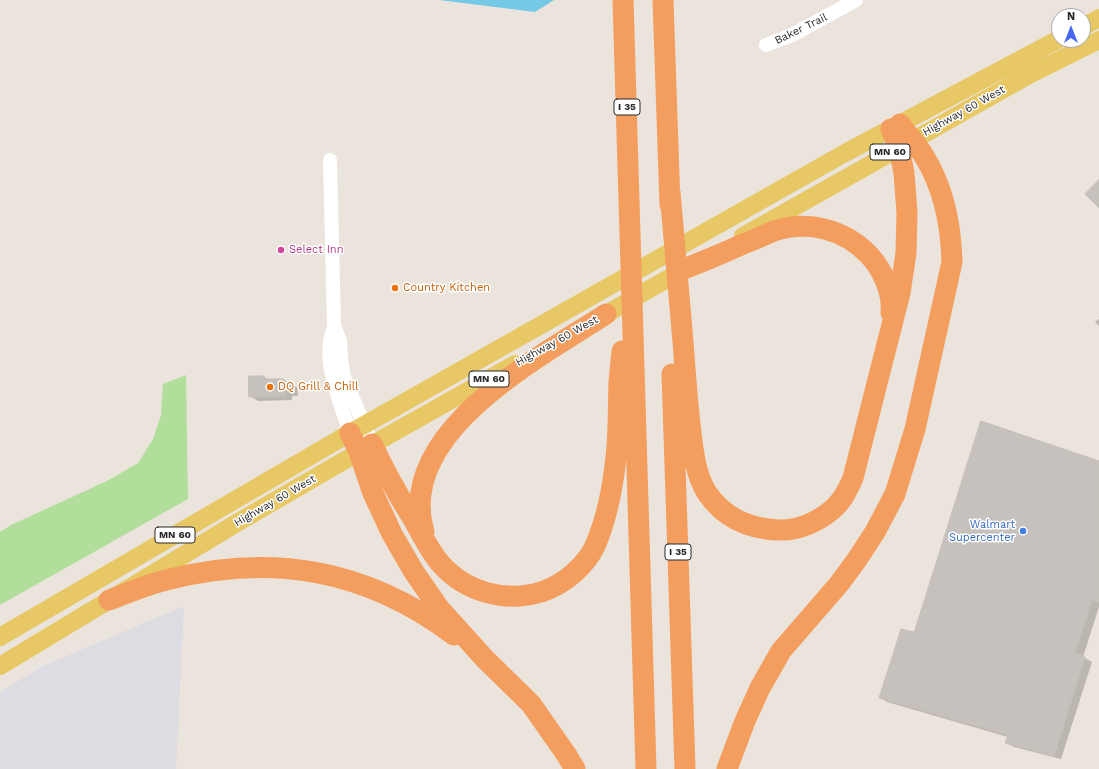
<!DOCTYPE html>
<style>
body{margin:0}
#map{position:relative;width:1099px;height:769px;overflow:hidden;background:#ebe4dc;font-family:"Work Sans",sans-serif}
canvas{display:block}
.north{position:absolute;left:1051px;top:8px;width:40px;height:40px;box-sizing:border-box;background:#fff;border:1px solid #a9a9a9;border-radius:50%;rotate:0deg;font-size:11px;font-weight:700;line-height:16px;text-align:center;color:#292929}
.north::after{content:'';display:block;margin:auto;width:14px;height:18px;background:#4666ee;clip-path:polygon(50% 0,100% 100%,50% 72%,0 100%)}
</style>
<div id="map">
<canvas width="1099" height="769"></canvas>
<div class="north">N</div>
</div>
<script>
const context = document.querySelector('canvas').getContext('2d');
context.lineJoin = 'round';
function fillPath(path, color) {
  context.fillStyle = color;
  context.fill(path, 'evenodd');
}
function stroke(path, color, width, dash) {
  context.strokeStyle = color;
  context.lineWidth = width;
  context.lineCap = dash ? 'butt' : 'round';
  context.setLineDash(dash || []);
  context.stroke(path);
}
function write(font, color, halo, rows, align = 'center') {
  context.font = font + ' "Work Sans",sans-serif';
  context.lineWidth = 3;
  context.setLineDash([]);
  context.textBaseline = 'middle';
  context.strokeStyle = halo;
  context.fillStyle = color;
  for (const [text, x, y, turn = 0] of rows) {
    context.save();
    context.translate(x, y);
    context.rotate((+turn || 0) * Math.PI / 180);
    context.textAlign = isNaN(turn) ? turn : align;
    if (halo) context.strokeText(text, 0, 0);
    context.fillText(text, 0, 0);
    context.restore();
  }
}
const industrial = new Path2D(`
 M184,606l-8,163h-176v-77l41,-25z`);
const green = new Path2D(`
 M186,375l2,124 -188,106v-73l11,-7 96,-44 31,-18 15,-24 8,-24 2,-31z`);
const water = new Path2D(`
 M439,0h115l-19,12z`);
const shadow = new Path2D(`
 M1099,319v7l-4,-4z
 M264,377l6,3h14l6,3 7,4 1,9h-6v4l-34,1 -8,-5z
 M1099,462v145l-16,50 9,5 -31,97 -47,-12 -8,-4 2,-6 -121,-35 -7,-5 35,-63z`);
const building = new Path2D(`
 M1099,180v28l-14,-14z
 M249,376h15v3h20v3h6v10h-5v4l-36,1z
 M981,421l118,40v141l-7,-2 -17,53 10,4 -31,99 -49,-13 3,-8 -129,-37 22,-69 13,3z`);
const minor = new Path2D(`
 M766,45l26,-10 64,-35
 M330,160l4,166c-1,5 -3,11 -4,16 -4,30 11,62 20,91
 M334,326l6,15 1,17 3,19 28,67`);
const major = new Path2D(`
 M1083,27l16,-9
 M743,236l286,-161 70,-35
 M594,321l94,-54
 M0,637l350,-204 495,-280 214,-114
 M0,666l235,-142 124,-72 156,-88`);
const highway = new Path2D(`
 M623,0l23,769
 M663,0l7,205
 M670,192c4,50 9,100 13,150 2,27 4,55 7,82 3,23 4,48 17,69 17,25 43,36 72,37 19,1 41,-9 55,-22 9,-8 14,-19 19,-30l47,-185 6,-40 1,-40 -3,-40 -5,-25 -8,-19
 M684,269c20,-8 40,-16 59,-25 11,-4 21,-9 31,-13 34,-11 70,-2 95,24 14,15 24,38 22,58
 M672,374l13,395
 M350,433l9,19 14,41 19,41 22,38 25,36 46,51 46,45 35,50 9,15
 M372,444c12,26 26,51 41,75 8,14 16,31 27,44 25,29 65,40 101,29 22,-7 44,-25 54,-46 12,-28 18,-59 21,-89 3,-25 2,-50 3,-75 1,-11 2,-21 3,-31
 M424,532c-30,-99 116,-175 182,-218
 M109,600c19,-7 37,-15 57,-20 106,-27 200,-11 288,55
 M727,769l18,-48 15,-33 21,-37 58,-67 17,-23 19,-29 20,-38 20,-65 37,-167c-1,-37 -8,-74 -28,-106 -7,-11 -16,-21 -24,-32`);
const markers = [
 [281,250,4,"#d1479c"],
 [395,288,4,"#e8710a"],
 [270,387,4,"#e8710a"],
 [1023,531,4,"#3f7fe0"]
];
const shields = [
 [627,107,26],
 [890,152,40],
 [489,379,40],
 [175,535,40],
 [678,552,26]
];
const shieldNames = [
 ["I 35",627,107],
 ["MN 60",890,152],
 ["MN 60",489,379],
 ["MN 60",175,535],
 ["I 35",678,552]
];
const streetNames = [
 ["Baker Trail",801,29,-26],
 ["Highway 60 West",964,111,-29],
 ["Highway 60 West",557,341,-29],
 ["Highway 60 West",275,501,-30]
];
const hotelNames = [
 ["Select Inn",289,250]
];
const foodNames = [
 ["Country Kitchen",403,288],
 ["DQ Grill & Chill",278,387]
];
const shopNames = [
 ["Walmart",1015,525],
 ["Supercenter",1015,538]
];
fillPath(industrial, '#dedce3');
fillPath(green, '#b2de9c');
fillPath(water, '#75c9e6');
fillPath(shadow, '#0003');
fillPath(building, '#c6c1bc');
stroke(building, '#c6c0b6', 1);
stroke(minor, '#fff', 14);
stroke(major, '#e7c865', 18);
stroke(highway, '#f39e5e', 21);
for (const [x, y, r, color] of markers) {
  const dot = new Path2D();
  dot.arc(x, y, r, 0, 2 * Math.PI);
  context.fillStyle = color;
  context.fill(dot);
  stroke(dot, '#fff', 1.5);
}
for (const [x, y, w] of shields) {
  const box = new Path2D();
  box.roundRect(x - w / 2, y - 8, w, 16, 3);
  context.fillStyle = '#fff';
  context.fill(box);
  stroke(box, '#292929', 1);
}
write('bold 10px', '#292929', null, shieldNames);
write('11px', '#292929', '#fff', streetNames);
write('11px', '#b23c85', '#fff', hotelNames, 'left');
write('11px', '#c56008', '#fff', foodNames, 'left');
write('11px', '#366cbe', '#fff', shopNames, 'right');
</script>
